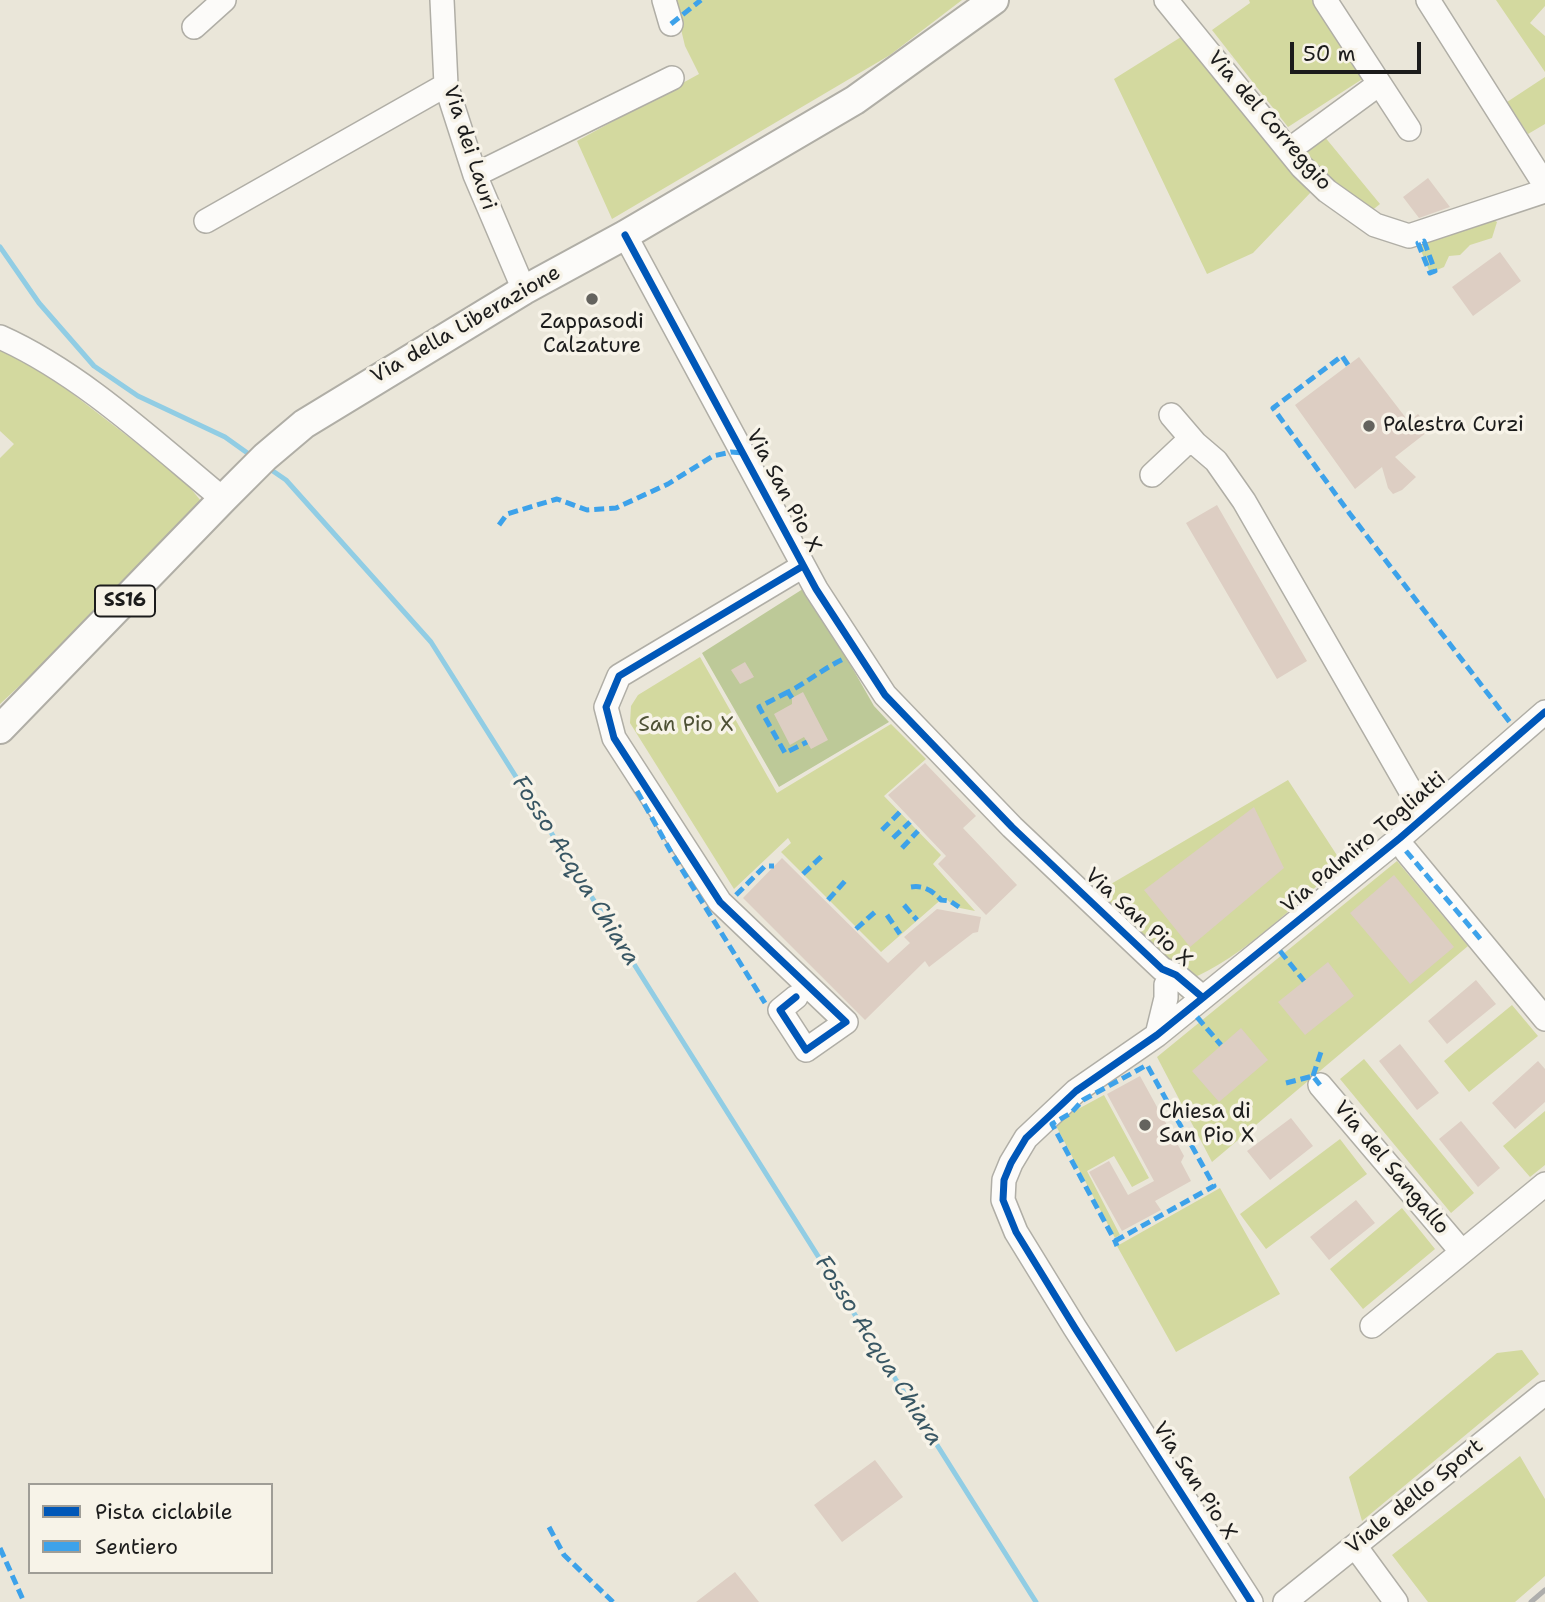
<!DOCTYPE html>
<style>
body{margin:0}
#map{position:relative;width:1545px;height:1602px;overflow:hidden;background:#eae6d9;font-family:"Shantell Sans",sans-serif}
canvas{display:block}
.legend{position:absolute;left:28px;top:1483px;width:245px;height:91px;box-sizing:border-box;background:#f7f3e8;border:2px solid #9f9d96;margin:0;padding:9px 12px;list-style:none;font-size:21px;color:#1c1c1c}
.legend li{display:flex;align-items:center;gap:14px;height:35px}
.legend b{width:35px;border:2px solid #9f9d96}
.scale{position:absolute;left:1290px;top:42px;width:131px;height:32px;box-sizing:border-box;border:4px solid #1c1c1c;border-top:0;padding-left:9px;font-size:21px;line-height:24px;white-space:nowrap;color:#1c1c1c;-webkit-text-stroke:5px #f7f3e8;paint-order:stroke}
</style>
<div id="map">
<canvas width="1545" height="1602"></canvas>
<ul class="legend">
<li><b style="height:9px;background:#0057b8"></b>Pista ciclabile</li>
<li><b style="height:9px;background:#3da2ea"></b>Sentiero</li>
</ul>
<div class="scale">50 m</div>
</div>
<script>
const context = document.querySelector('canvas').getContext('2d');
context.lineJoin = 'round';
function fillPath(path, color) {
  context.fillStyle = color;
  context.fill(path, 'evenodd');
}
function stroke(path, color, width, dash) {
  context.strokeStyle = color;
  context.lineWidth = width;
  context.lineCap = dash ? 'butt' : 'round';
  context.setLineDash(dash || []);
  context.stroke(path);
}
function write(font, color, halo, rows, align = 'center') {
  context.font = font + ' "Shantell Sans",sans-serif';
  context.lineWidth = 7;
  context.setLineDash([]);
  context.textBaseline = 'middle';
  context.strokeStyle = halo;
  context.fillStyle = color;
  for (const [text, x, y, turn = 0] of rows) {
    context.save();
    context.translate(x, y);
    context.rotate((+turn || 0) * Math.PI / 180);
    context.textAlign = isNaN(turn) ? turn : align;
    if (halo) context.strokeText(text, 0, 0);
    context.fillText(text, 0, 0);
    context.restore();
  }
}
const green = new Path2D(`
 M674,0h288l-72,55 -278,164 -35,-78 122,-67 -14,-28z
 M1249,0h64l51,78 -76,49 -76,-97 38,-27z
 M1496,0h49v6l-15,17 15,13v36z
 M1181,37l131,154 -59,62 -46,21 -93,-195z
 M1545,77v47l-17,10 -21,-32z
 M1324,136l56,68 -10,8 -34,-23 -32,-38z
 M1489,217l8,5 -5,16 -22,7 -10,10 -11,1 -5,11 -14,6 -12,-30z
 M0,347l26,11 156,120 19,23 -129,136 -72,67v-246l14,-14 -14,-13z
 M700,657l77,136 114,-69 35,35 -42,37 57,59 -8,9 42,47 -20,-4 -11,-10 -63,55 -100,-100 10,-9 -3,-5 -54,51 -104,-166 1,-17 7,-11z
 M1288,780l54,83c-40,36 -102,97 -152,116l-23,-15 -68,-73z
 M1397,861l71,85 -256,216 -55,-105z
 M1512,1005l26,31 -69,56 -25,-31z
 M1364,1059l110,134 -23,20 -111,-134z
 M1104,1095l45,83 -17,9 -18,-31 -27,15 33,64 -5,3 -61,-116z
 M1545,1111v54l-15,12 -27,-31z
 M1340,1139l27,35 -101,75 -26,-35z
 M1220,1188l60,106 -104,58 -59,-106z
 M1402,1208l33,41 -72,60 -33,-40z
 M1522,1350l17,24 -177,147 -13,-44 148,-124z
 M1520,1456l25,43v77l-30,26h-87l-36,-47z`);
const forest = new Path2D(`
 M806,587l68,119 15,16 -110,65 -77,-134z`);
const stream = new Path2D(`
 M0,247l39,56 55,63 44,30 87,41 28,20
 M267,467l19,13 145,162 605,960`);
const building = new Path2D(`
 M1428,178l22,29 -31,11 -16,-21z
 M1500,252l21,29 -48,35 -21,-29z
 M1359,357l50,65 9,-8 13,15 -36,28 21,20 -14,13 -9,4 -5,-6 -6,-21 -27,22 -60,-84z
 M1217,505l90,156 -30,18 -91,-156z
 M745,662l9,15 -14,7 -9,-14z
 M803,692l25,48 -17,9 -7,-12 -14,8 -16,-31 18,-10v-6z
 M925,763l51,53 -13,12 54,57 -31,30 -48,-51 8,-8 -58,-61z
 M1254,807l30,61 -94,79 -46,-57z
 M782,858l106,105 22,-20 -6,-6 33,-28 44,8 -3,15 -5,1 -44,34 -4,-6 -60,59 -122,-122z
 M1394,875l60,72 -44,37 -60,-71z
 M1328,962l26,34 -49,39 -27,-33z
 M1476,980l20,24 -49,40 -19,-23z
 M1241,1028l27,32 -49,42 -27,-31z
 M1400,1044l39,49 -22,17 -38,-49z
 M1538,1061l7,8v33l-30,27 -23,-26z
 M1140,1076l44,80 -3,6 10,19 -36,20 6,9 -39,21 -33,-59 20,-11 19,34 26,-14 -47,-87z
 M1291,1118l22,28 -43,34 -23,-29z
 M1461,1121l39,47 -22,19 -39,-48z
 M1356,1200l19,23 -46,37 -19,-23z
 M875,1460l28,37 -61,45 -28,-37z
 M735,1572l24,30h-63z`);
const minor = new Path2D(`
 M442,0l4,85 29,90 49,115
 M664,0l7,24
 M1166,0l136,167 25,24 48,34 34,11 136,-45
 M1325,0l84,129
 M1428,0l117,185
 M194,27l30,-27
 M1289,150l90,-66
 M475,175l197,-97
 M206,221l240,-136
 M625,235l191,354 69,106 127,132 150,142 14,6 26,22
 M0,337c81,36 155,106 223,162
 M1171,415l24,28
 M1152,475l33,-31 10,-1 21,18 28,40 181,315
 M1406,851l139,168
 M796,997l-16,13 26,40 40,-28 -126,-120 -106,-164 -8,-31 13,-31 184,-110
 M1157,1035l9,-37v-13
 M1320,1085l142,167
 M1372,1326l173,-142
 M1355,1546l41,56
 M1251,1602l-176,-274 -59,-96 -13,-32 1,-20 7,-17 15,-25 50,-47 81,-56 243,-197 145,-126
 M1285,1602l260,-209`);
const major = new Path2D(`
 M0,729l223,-230 42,-42 39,-33 220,-134 101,-55 230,-135 139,-100`);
const rail = new Path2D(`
 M1531,1602l14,-12`);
const quiet = new Path2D(`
 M671,24l30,-24
 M1424,241l11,30 -5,2 -12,-30z
 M1348,365l-6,-9 -69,52 77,106 162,211
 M499,525l8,-11 50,-15 30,11 29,-2 52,-24 45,-28 18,-4 12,1
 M788,692l-29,15 26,46 22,-11
 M792,698l-4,-6c20,-10 37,-25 58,-34
 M637,791l34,61 94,151
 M882,830l18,-18
 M893,838l17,-16
 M902,848l16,-17
 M1406,851l77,91
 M803,874l20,-19
 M911,887c13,-2 22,4 30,13l9,1 9,6
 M736,895l29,-29h9
 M828,900l18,-20
 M904,905l13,15
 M887,915l13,19
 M856,929l20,-18
 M1280,951l24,30
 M1197,1017l24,28
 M1313,1076l8,-24
 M1286,1083l27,-7 7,9
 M1115,1241l99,-55 -67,-121 -64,35 -12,13 -19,11 63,117 2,5
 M549,1527l15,28 49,47
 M0,1548l24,54`);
const cycleway = new Path2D(`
 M625,235l191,354 69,106 127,132 150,142 14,6 26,22
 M796,997l-16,13 26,40 40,-28 -126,-120 -106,-164 -8,-31 13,-31 184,-110
 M1251,1602l-176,-274 -59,-96 -13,-32 1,-20 7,-17 15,-25 50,-47 81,-56 243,-197 145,-126`);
const markers = [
 [592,299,7,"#64635e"],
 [1369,426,7,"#64635e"],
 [1145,1125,7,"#64635e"]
];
const shields = [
 [125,601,60]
];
const shieldNames = [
 ["SS16",125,601]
];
const streetNames = [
 ["Via del Correggio",1269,121,49],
 ["Via dei Lauri",469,148,72],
 ["Via della Liberazione",466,325,-30],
 ["Via San Pio X",783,491,62],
 ["Via Palmiro Togliatti",1364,843,-40],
 ["Via San Pio X",1138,918,42],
 ["Via del Sangallo",1391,1168,50],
 ["Via San Pio X",1194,1481,57],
 ["Viale dello Sport",1415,1497,-39]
];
const poiNames = [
 ["Zappasodi",592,323,"center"],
 ["Calzature",592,347,"center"],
 ["Palestra Curzi",1383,426],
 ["Chiesa di",1159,1113],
 ["San Pio X",1159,1137]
];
const parkNames = [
 ["San Pio X",686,726]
];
const waterNames = [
 ["Fosso Acqua Chiara",575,871,58],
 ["Fosso Acqua Chiara",878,1351,58]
];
fillPath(green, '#d3d99f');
fillPath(forest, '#bdc998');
stroke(stream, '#91cde4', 5);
fillPath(building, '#ddcec3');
stroke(minor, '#b0aea6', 26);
stroke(major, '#b0aea6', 32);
stroke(minor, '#fcfbf9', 23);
stroke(major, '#fcfbf9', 28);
stroke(rail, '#aeaeac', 5);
stroke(quiet, '#3da2ea', 5, [10, 5]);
stroke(cycleway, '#0057b8', 7);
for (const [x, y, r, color] of markers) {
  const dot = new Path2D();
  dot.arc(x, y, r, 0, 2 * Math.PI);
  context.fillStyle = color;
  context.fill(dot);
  stroke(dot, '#f7f3e8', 2.5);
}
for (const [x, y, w] of shields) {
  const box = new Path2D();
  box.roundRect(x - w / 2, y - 15.5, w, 31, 5);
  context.fillStyle = '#f7f3e8';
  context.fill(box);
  stroke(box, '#1c1c1c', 2);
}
write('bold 19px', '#1c1c1c', null, shieldNames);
write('21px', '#1c1c1c', '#f7f3e8', streetNames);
write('21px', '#1c1c1c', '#f7f3e8', poiNames, 'left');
write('21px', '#4e5135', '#f7f3e8', parkNames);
write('italic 23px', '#385663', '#f7f3e8', waterNames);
</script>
